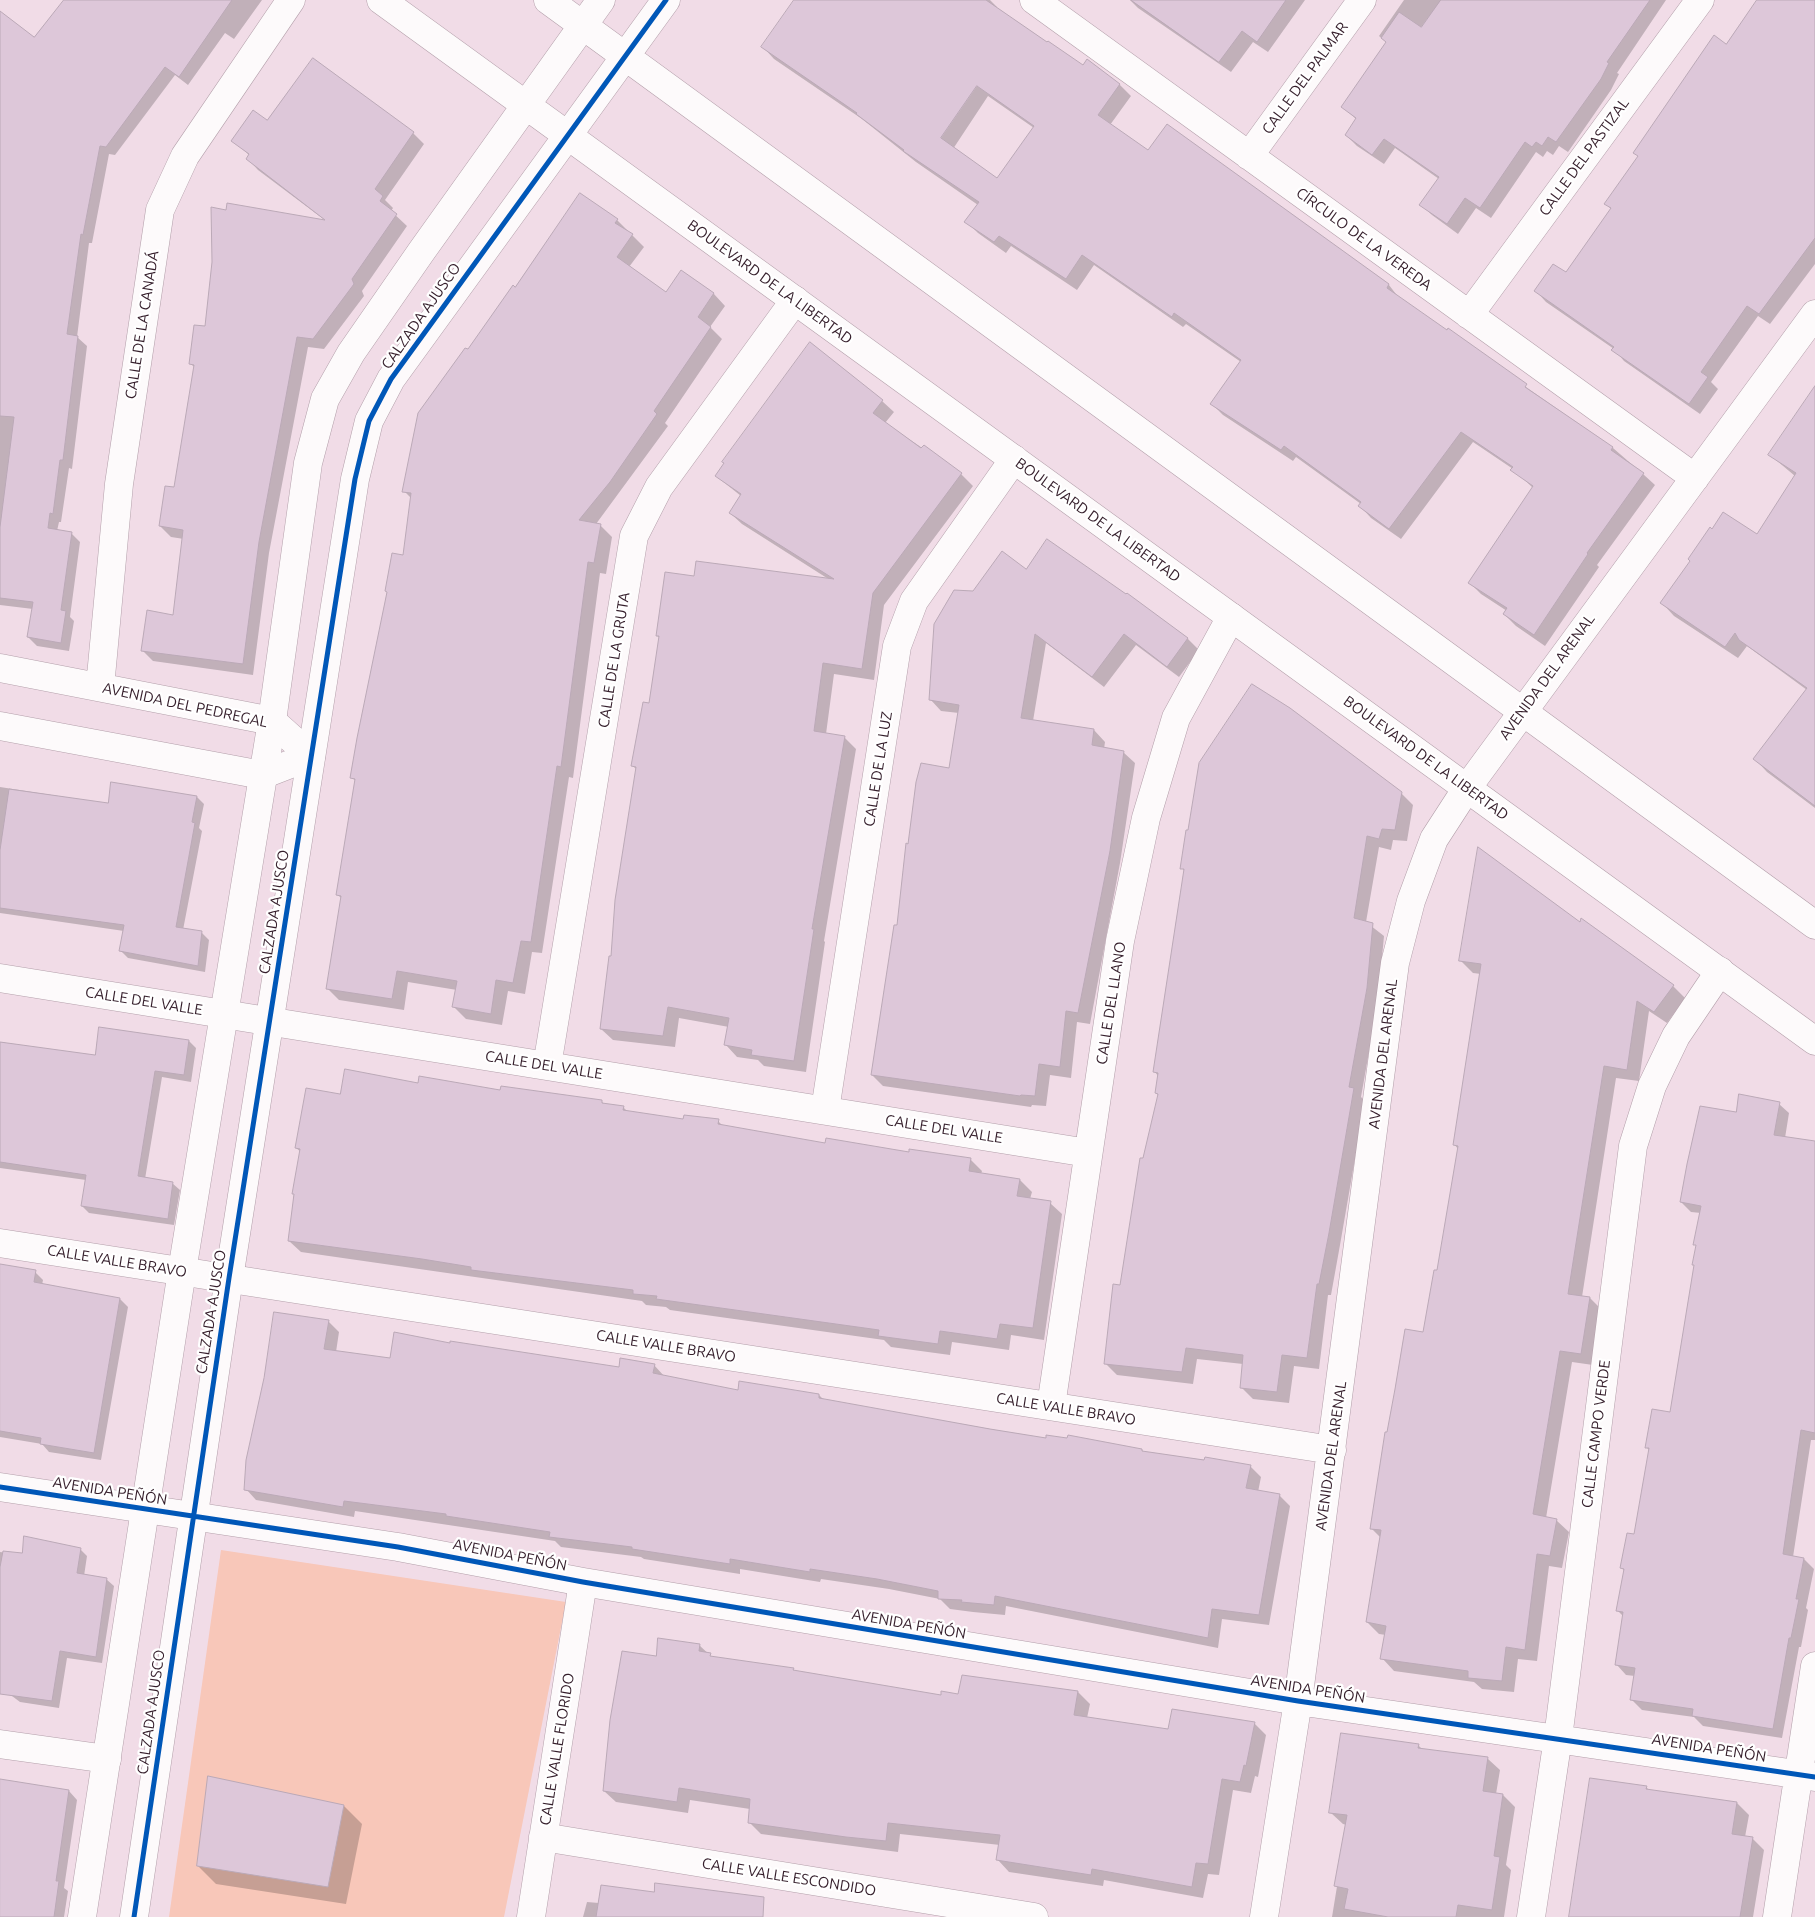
<!DOCTYPE html>
<meta charset="utf-8">
<style>
body{margin:0}
canvas{display:block;background:#f1dce7}
</style>
<canvas width="1815" height="1917"></canvas>
<script>
const context = document.querySelector('canvas').getContext('2d');
context.lineJoin = 'round';
function fillPath(path, color) {
  context.fillStyle = color;
  context.fill(path, 'evenodd');
}
function stroke(path, color, width, dash) {
  context.strokeStyle = color;
  context.lineWidth = width;
  context.lineCap = dash ? 'butt' : 'round';
  context.setLineDash(dash || []);
  context.stroke(path);
}
function write(font, color, halo, rows, align = 'center') {
  context.font = font + ' Ubuntu,sans-serif';
  context.lineWidth = 4.5;
  context.setLineDash([]);
  context.textBaseline = 'middle';
  context.strokeStyle = halo;
  context.fillStyle = color;
  for (const [text, x, y, turn = 0] of rows) {
    context.save();
    context.translate(x, y);
    context.rotate((+turn || 0) * Math.PI / 180);
    context.textAlign = isNaN(turn) ? turn : align;
    if (halo) context.strokeText(text, 0, 0);
    context.fillText(text, 0, 0);
    context.restore();
  }
}
const green = new Path2D(`
 M221,1550l345,52 -62,315h-335z`);
const shadow = new Path2D(`
 M66,0h196l-28,39 -9,-6 -37,52 -13,-10 -60,80 -6,-1 -17,89h-3l-12,94 10,9 -15,123 -3,-1 -8,54h-2l-2,9 14,2 9,9 -10,75 4,4 -5,30 -32,-5 -9,-9 5,-28 -33,-4v-555l35,-12z
 M795,0h195l7,7 -1,1 87,59 36,17 12,12 -21,29 38,27 19,-27 222,160 10,13 214,150 30,26 12,11 -58,80 2,2 -54,79 -29,-20 -12,-12 3,-3 -26,-17 -12,-12 64,-94 -20,-19 -40,-27 -72,97 -30,-21 -11,-12 1,-2 -65,-47 -3,4 -70,-46 -11,-11 29,-42 -55,-38 -3,3 -89,-62 -17,25 -66,-44 -5,7 -28,-20 -12,-12 12,-16 -62,-43 -54,-43 -88,-60 -11,-12zM988,96l46,32 -37,51 -44,-30z
 M1130,0h175l-37,52 -15,-10 -22,30 -93,-64z
 M1404,0h262l-49,73 2,1 -8,16 -43,62 -9,-6 -6,9 -6,-4 -4,6 -7,-5 -45,66 -15,-10 -18,26 -26,-19 -11,-10 18,-26 -44,-31 -11,16 -27,-18 -11,-11 11,-15 -14,-13 44,-64 -8,-7z
 M1759,0h56v264l-45,60 -12,-8 -47,66 7,7 -18,25 -76,-53 -10,-12 -68,-47 -10,-11 30,-17 45,-65 -5,-5 121,-159z
 M314,60l99,73 11,11 -39,56 8,8 -2,3 16,15 -45,65 2,5 -40,53 -16,-2 -39,206 -16,122 -100,-14 -11,-11 32,-34 10,-77 -13,-2 -11,-11 15,-37 20,-121 -4,-4 15,-36 120,-107 -68,-51 -10,-11 2,-3 -17,-16 35,-18z
 M617,220l27,27 -15,20 38,26 14,-21 33,22 11,12 -15,21 12,12 -57,84 3,3 -72,98 4,1 12,12 -6,37 -6,-1 -27,205 -4,-1 -27,176 -10,-1 -7,42 -17,-3 -6,34 -36,-6 -12,-12 3,-17 -49,-8 -4,28 -65,-10 -12,-12 15,-89 -4,-4 18,-114 -4,-3 52,-221 8,-58 -8,-8 64,-140 47,-63z
 M1815,391v417l-48,-36 -12,-13 52,-69 -60,-44 -9,12 -64,-42 -12,-13 51,-73 45,6 37,-60 -25,-21z
 M882,401l12,11 -9,11 76,51 12,12 -89,119 -10,75 -40,-6 -8,60 18,3 12,12 -32,192 1,1 -19,130 -42,-6 -6,-6 -21,-3 -11,-12 3,-18 -50,-9 -4,29 -62,-7 -12,-11 36,-259 -5,-5 18,-60 10,-67 -3,-2 38,-58 135,2 -88,-56 -12,-11 11,-17 -25,-20z
 M1026,570l100,26 1,-2 61,45 11,11 -20,27 -43,-32 -32,42 -58,-44 -13,78 61,9 11,12 -1,7 19,3 12,11 -15,100 -30,161 -13,-2 -6,56 -21,-3 -4,31 -14,-1 -1,2 -148,-21 -11,-11 26,-148 11,-82 41,-76 9,-56 -18,-2 -11,-12 44,-106z
 M0,787l110,17 87,-7 7,7 -5,24 3,3 -19,99 19,3 7,7 -4,32 -77,-14 -7,-7 3,-20 -124,-18z
 M1401,793l12,12 -6,36 -14,-1 -2,10 -12,-3 -13,75 18,14 -6,65 -17,96 4,4 -25,144 -9,50h-3l-9,74 -25,-3 -5,37 -36,-4 -12,-12 2,-23 -46,-5 -4,25 -76,-9 -12,-12 16,-77 23,-127 15,-63 -3,-3 2,-17 -3,-4 30,-200 -3,-4z
 M1581,924l92,62 12,12 -18,25 -18,-12 -10,70 -23,-3 -34,219 8,1 12,12 -9,55 -21,-3 -26,156 10,2 13,12 -7,36 -13,-2 -12,95 -19,-2 -4,33 -32,-3 -8,-7 -80,-11 -12,-13 4,-23 -7,-1 -12,-12 14,-84 -10,-10 17,-95 36,-100 14,-61 20,-123 -4,-5 27,-170 -8,-1 -13,-13z
 M189,1041l7,7 -5,34 -29,-5 -17,102 27,4 8,7 -6,35 -85,-12 -7,-7 4,-26 -86,-12v-126l75,13 21,1z
 M419,1084l183,18 2,2 19,3 5,5 56,9h34l5,5 103,18 144,15 12,12 -1,3 39,6 12,12 -2,7 20,4 12,11 -18,126 -33,-5 -2,15 -57,-8 -2,13 -59,-8 -7,-7 -214,-30 -4,-3 -20,-2 -4,-4 -341,-49 -12,-11 5,-47 7,-42 -5,-4 45,-52z
 M1779,1104l10,9 -4,25 30,4v298h-4l-18,117 11,2 10,10 -8,39 2,2 -7,37h-2l-17,91 -79,-12 -9,-9 -52,-7 -10,-10 3,-24 -9,-1 -9,-10 7,-48 -7,-7 7,-39 -2,-3 13,-32 15,-85 -4,-4 25,-34 24,-147 2,-20 -2,-2 6,-31 -10,-1 -10,-10 56,-88z
 M0,1265l35,7 8,8 -1,5 78,14 8,8 -27,153 -52,-8 -7,-8 -42,-7z
 M328,1321l11,11 -3,20 55,8 60,-16 169,24 34,-3 11,12 74,15 80,3 5,5 223,39 95,11 2,2 106,14 11,11 -3,15 22,4 10,10 -21,119 -47,-6 -4,29 -212,-42 -1,9 -32,-3 -23,-3 -10,-10 -51,-10 -68,-10 -1,3 -80,-13v5l-96,-15 -3,-2 -80,-10 -6,-6 -200,-30 -1,6 -98,-17 -10,-11z
 M80,1549l7,7 -3,20 22,3 8,7 -12,77 -35,-5 -8,50 -39,-6 -20,-15v-135l23,3z
 M699,1645l14,13 80,11 2,3 147,25 17,-2 4,-19 115,16 12,12 -3,14 81,13 86,-8 12,12 -8,42 -3,-1 -4,17 -18,-3 -14,85 -11,-1 -5,24 -99,-18 -1,6 -94,-14 -11,-12 2,-15 -100,-11 -2,18 -137,-18 -12,-12 1,-13 -60,-9 -2,13 -72,-11 -12,-11 53,-134z
 M1418,1745l5,5 65,9 12,11 -4,24 7,1 12,12 -9,58 5,5 -7,47h-172l15,-92 -4,-1 -12,-11z
 M209,1777l135,29 18,18 -16,80 -130,-20 -18,-18z
 M0,1781l69,10 8,9 -13,88 4,3 -4,26h-64z
 M1646,1787l4,4 87,12 12,12 -4,22 7,1 12,12 -11,67h-182z
 M587,1902l12,1 129,14h-145z`);
const building = new Path2D(`
 M64,0h168l-53,77 -14,-10 -59,80 -6,-1 -17,89 -2,-1 -14,100 11,2 -15,124h-3l-7,54 -3,-1 -2,15 24,4 -11,78 5,1 -5,32 -34,-6 6,-35 -33,-4v-71l14,-110 -14,-1v-405l34,26z
 M794,0h192l61,42 1,-1 35,24 4,-6 33,25 -22,31 50,35 19,-26 222,160 -2,4 60,42 1,-2 79,56 -2,3 88,60 -2,3 33,23 -57,80 1,1 -54,81 -31,-21 4,-6 -39,-25 65,-97 -23,-16 3,-3 -52,-35 -72,97 -31,-23 3,-4 -77,-56 -3,4 -71,-46 31,-44 -67,-47 -2,4 -90,-62 -16,24 -67,-43 -5,6 -30,-20 15,-20 -76,-51 1,-1 -48,-36 1,-1 -96,-66zM977,86l57,40 -37,52 -56,-40z
 M1131,0h155l-29,42 -15,-11 -23,31z
 M1441,0h209l-43,62 2,1 -8,16 -45,63 -8,-5 -6,9 -6,-4 -4,5 -7,-5 -45,66 -15,-10 -18,26 -28,-19 20,-28 -55,-38 -12,16 -27,-20 11,-17 -15,-11 45,-65 -5,-4 18,-26 22,15z
 M1757,0h58v238l-56,76 -12,-8 -46,66 7,5 -19,27 -78,-54 3,-3 -80,-56 19,-27 13,8 45,-64 -7,-4 34,-48 -5,-3 81,-118 12,9z
 M313,58l101,74 -39,57 8,7 -3,5 17,13 -45,65 2,5 -41,55 -16,-2 -38,205 -16,122 -102,-13 6,-41 26,5 10,-85 -24,-4 6,-40 9,1 20,-122 -5,-1 5,-39 11,1 7,-64 -1,-55 15,3 1,-7 98,17 -79,-61 3,-5 -18,-13 22,-31 14,10z
 M580,193l38,26 -3,4 18,11 -16,23 49,35 15,-22 33,23 -16,24 13,10 -57,84 3,3 -47,68 -31,38 22,4 -7,39 -6,-1 -27,205 -4,-1 -26,176 -10,-1 -8,42 -17,-3 -5,34 -39,-7 5,-26 -60,-10 -5,28 -66,-10 15,-93 -5,-1 19,-116 -5,-1 7,-40 30,-146 -2,-1 7,-38 11,2 8,-62 -9,-1 16,-79 47,-65 3,1 45,-64 2,2z
 M810,342l73,58 -10,13 48,35 3,-3 38,28 -89,120 -11,76 -39,-6 -9,68 31,5 -33,193h2l-20,132 -43,-6 1,-5 -28,-5 5,-27 -61,-11 -5,29 -63,-7 9,-73h2l4,-56 21,-133 -5,-1 12,-64 6,1 10,-67h-3l9,-64 29,4 2,-15 138,18 -105,-66 12,-19 -26,-18 9,-13 -2,-1z
 M1815,386v420l-62,-47 54,-71 -68,-48 -4,-7 -10,14 -65,-44 30,-42 -2,-2 22,-32 2,2 11,-17 34,22 39,-61 -28,-18z
 M1047,539l79,55 1,-1 61,45 -21,29 -43,-33 -32,43 -57,-43 -14,84 73,11 -2,16 32,6 -14,100 -32,162 -12,-2 -6,56 -21,-3 -4,32 -14,-1 -1,1 -149,-21 23,-150h3l9,-82 2,1 8,-62 5,-19 28,5 10,-63 -30,-5 5,-76 20,-34 19,1 29,-40 24,18z
 M1252,684l38,24 112,84 -7,38 -13,-1 -3,10 -12,-3 -13,82 19,5 -6,65 -18,99 5,1 -25,145 -10,51h-2l-10,74 -25,-3 -5,37 -37,-4 3,-33 -57,-7 -4,24 -78,-8 9,-80 7,1 20,-127h3l15,-64 -3,-1 3,-20 -5,-1 31,-203h-4l6,-39h2l11,-67z
 M111,782l86,14 -5,26 3,1 -19,104 26,4 -4,35 -79,-15 5,-26 -124,-17v-58l9,-61 99,14z
 M1478,847l102,75 1,-4 93,67 -20,27 -17,-11 -10,69 -23,-4 -36,228 22,3 -9,57 -21,-3 -27,163 24,5 -7,37 -13,-2 -12,96 -19,-3 -4,34 -34,-3v-7l-88,-12 6,-33 -20,-4 15,-92 -11,-1 15,-97h2l8,-43 10,-60 18,3 11,-62h3l21,-124 -5,-1 28,-181 -22,-3z
 M99,1027l90,13 -5,35 -29,-4 -17,105 35,6 -5,37 -87,-13 5,-31 -86,-13v-120l95,13z
 M345,1069l73,14 1,-7 81,14 1,-4 101,14v3l22,3 -1,4 60,9 1,-4 35,4 -1,5 107,19 1,-5 83,14v-3l62,9 -2,13 51,8 -3,17 34,5 -18,127 -33,-4 -3,15 -57,-8 -2,13 -60,-8 1,-6 -223,-31 1,-3 -24,-2v-4l-162,-20v-3l-49,-8 -134,-18 6,-47h-2l8,-45 -5,-1 11,-60 34,6z
 M1739,1094l41,8 -6,33 41,6v292l-14,-3 -18,124 21,4 -8,41h3l-8,39h-2l-16,91 -81,-13 1,-7 -63,-9 5,-32 -20,-3 8,-53 -7,-1 8,-42 -4,-1 7,-35 7,1 15,-86h-4l7,-39 18,3 24,-147h-2l4,-20h-3l8,-39 -21,-4 7,-38 13,-58 36,6z
 M0,1264l36,6 -2,12 86,16 -26,155 -54,-9 1,-6 -41,-7z
 M274,1312l55,8 -5,29 66,9 4,-26 56,11v-2l169,26 1,-9 35,6 -2,9 85,17 1,-9 80,13v4l171,31 56,9v-3l21,3 1,-3 74,14v2l62,9 1,-3 46,8 -5,23 34,6 -21,121 -47,-6 -4,29 -213,-42 -1,9 -33,-3 1,-2 -24,-1v-8l-61,-12 -67,-10v3l-80,-13v5l-98,-15v-2l-83,-10 1,-5 -104,-16v-2l-102,-13 -1,6 -99,-17 2,-30 18,-82z
 M24,1536l57,12 -4,25 30,5 -11,79 -36,-6 -8,50 -52,-7v-127l3,-16 19,2z
 M658,1638l42,6 -1,7 12,2 -1,3 84,12 -1,2 148,25v-4l17,3 4,-19 116,16 -4,24 94,14 4,-20 83,13 -9,44 -2,-1 -4,17 -18,-3 -14,85 -12,-1 -4,24 -100,-18 -1,6 -95,-15 4,-25 -112,-12 -2,18 -40,-4 -98,-14 2,-24 -71,-11 -2,14 -74,-11 7,-71 12,-69 34,5z
 M1341,1733l78,11 -1,4 70,9 -5,34 20,3 -9,62 6,1 -8,53 -34,-5 -2,12h-68l-44,-8 4,-20 -14,-3 13,-71 -18,-2z
 M208,1776l136,29 -16,82 -131,-21z
 M1590,1778l57,8 -1,3 91,13 -5,32 21,3 -13,80h-171z
 M0,1779l69,11 -13,91h3l-5,36h-54z
 M655,1883l109,14 -1,20h-167l5,-32 53,7z`);
const street = new Path2D(`
 M1034,0l661,478
 M1249,156l113,-156
 M1469,315l231,-315
 M0,668l272,53 39,35 -49,19 -262,-49
 M100,687l19,-203 41,-274 25,-54 106,-156
 M0,978l1088,175
 M547,1066l87,-530 25,-49 136,-187
 M825,1110l72,-464 17,-45 100,-142
 M0,1243l1332,207
 M1051,1406l69,-465 26,-123 30,-100 55,-101
 M0,1487l398,60 185,35 715,119 517,76
 M0,1744l107,15
 M543,1837l491,80
 M531,1917l52,-335
 M1264,1917l34,-216 97,-738 16,-62 23,-62 33,-51 348,-474
 M1531,1917l27,-179 75,-592 19,-60 24,-50 44,-65
 M1777,1917l38,-251`);
const secondary = new Path2D(`
 M381,0l1434,1041
 M548,0l1267,925
 M82,1917l100,-646 90,-550 36,-258 17,-64 26,-46 70,-101 180,-252
 M134,1917l95,-639 126,-799 14,-58 22,-42 275,-379`);
const cycleway = new Path2D(`
 M0,1487l398,60 185,35 715,119 517,76
 M134,1917l95,-639 126,-799 14,-58 22,-42 275,-379`);
const streetNames = [
 ["CALLE DEL PALMAR",1305,78,-54],
 ["CALLE DEL PASTIZAL",1584,157,-54],
 ["CÍRCULO DE LA VEREDA",1364,239,36],
 ["BOULEVARD DE LA LIBERTAD",770,282,36],
 ["CALZADA AJUSCO",421,316,-55],
 ["CALLE DE LA CANADÁ",142,325,-81],
 ["BOULEVARD DE LA LIBERTAD",1098,520,36],
 ["CALLE DE LA GRUTA",614,660,-81],
 ["AVENIDA DEL ARENAL",1547,677,-54],
 ["AVENIDA DEL PEDREGAL",185,705,12],
 ["BOULEVARD DE LA LIBERTAD",1426,758,36],
 ["CALLE DE LA LUZ",878,769,-81],
 ["CALZADA AJUSCO",274,912,-81],
 ["CALLE DEL VALLE",144,1001,9],
 ["CALLE DEL LLANO",1111,1003,-81],
 ["AVENIDA DEL ARENAL",1383,1054,-83],
 ["CALLE DEL VALLE",544,1065,9],
 ["CALLE DEL VALLE",944,1129,9],
 ["CALLE VALLE BRAVO",117,1261,9],
 ["CALZADA AJUSCO",211,1312,-81],
 ["CALLE VALLE BRAVO",666,1346,9],
 ["CALLE VALLE BRAVO",1066,1409,9],
 ["CALLE CAMPO VERDE",1596,1434,-83],
 ["AVENIDA DEL ARENAL",1331,1456,-82],
 ["AVENIDA PEÑÓN",110,1491,9],
 ["AVENIDA PEÑÓN",510,1555,11],
 ["AVENIDA PEÑÓN",909,1624,10],
 ["AVENIDA PEÑÓN",1308,1689,9],
 ["CALZADA AJUSCO",151,1712,-82],
 ["AVENIDA PEÑÓN",1709,1748,9],
 ["CALLE VALLE FLORIDO",557,1749,-81],
 ["CALLE VALLE ESCONDIDO",789,1877,9]
];
fillPath(green, '#f8c7b9');
fillPath(shadow, '#0003');
fillPath(building, '#ddc7d9');
stroke(building, '#bba9b7', 1);
stroke(street, '#b39faa', 29);
stroke(secondary, '#b39faa', 29);
stroke(street, '#fdfafb', 28);
stroke(secondary, '#fdfafb', 28);
stroke(cycleway, '#0057b8', 5);
write('15px', '#351e2b', '#fff', streetNames);
</script>
